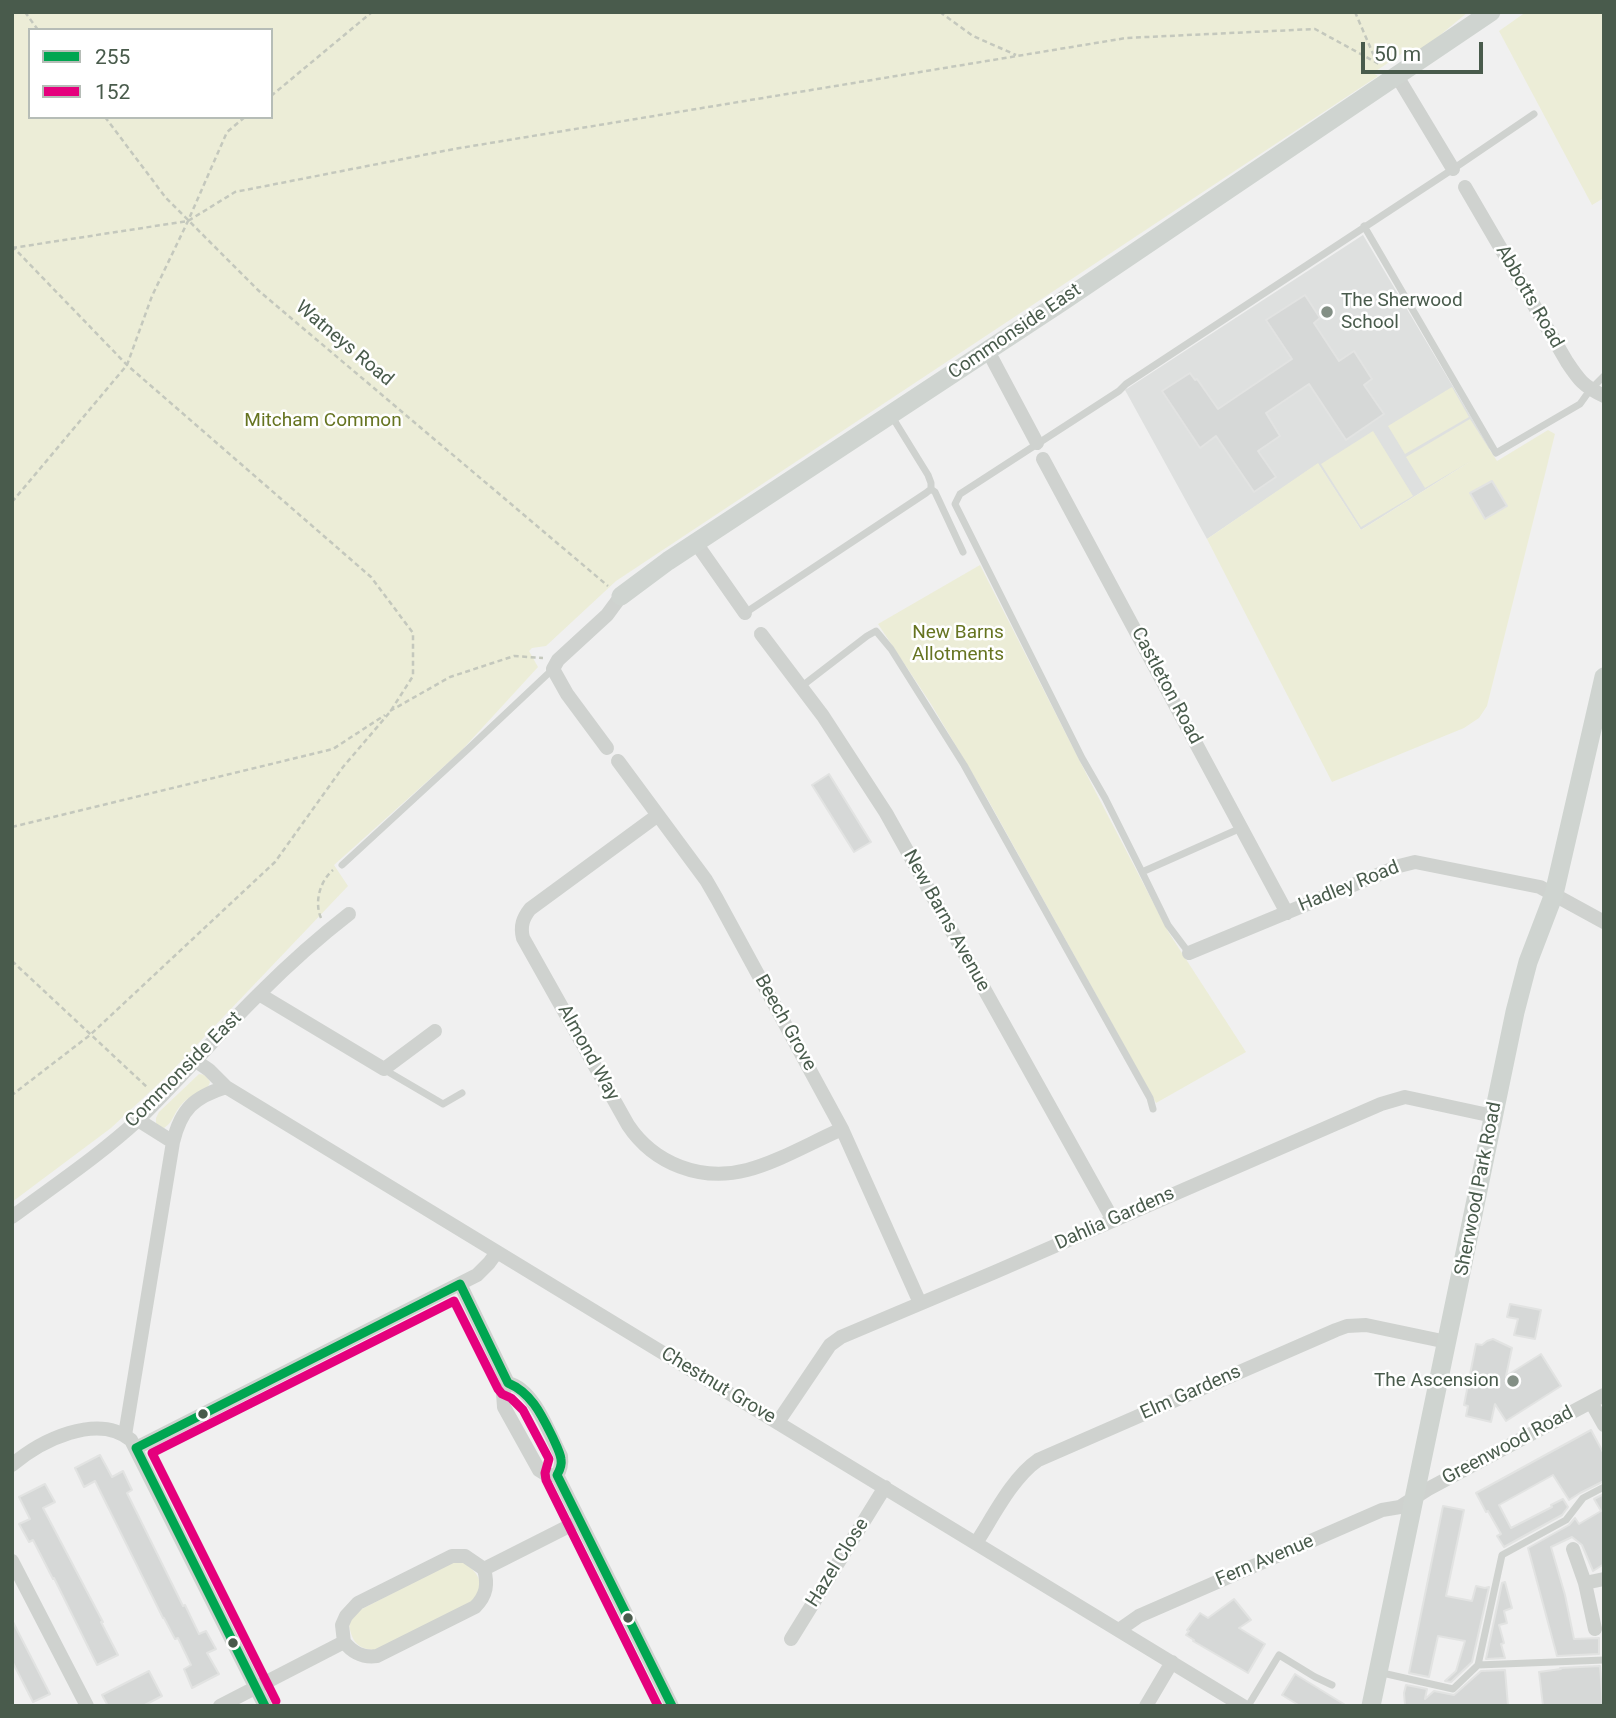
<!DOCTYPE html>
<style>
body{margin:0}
#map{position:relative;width:1616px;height:1718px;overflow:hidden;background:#f0f0f0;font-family:Roboto,sans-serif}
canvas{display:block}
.frame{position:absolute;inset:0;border:14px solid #495b4c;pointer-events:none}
.legend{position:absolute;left:28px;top:28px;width:245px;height:91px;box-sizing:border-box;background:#fff;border:2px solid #b6bdb7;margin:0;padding:9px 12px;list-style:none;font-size:21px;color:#495b4c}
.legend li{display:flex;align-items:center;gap:14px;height:35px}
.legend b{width:35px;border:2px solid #b6bdb7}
.scale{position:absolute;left:1361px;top:42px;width:122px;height:32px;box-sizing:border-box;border:4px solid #495b4c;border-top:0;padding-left:9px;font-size:21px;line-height:24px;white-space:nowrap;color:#495b4c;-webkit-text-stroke:5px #fff;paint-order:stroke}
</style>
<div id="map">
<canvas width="1616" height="1718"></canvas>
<div class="frame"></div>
<ul class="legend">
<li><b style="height:9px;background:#00a651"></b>255</li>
<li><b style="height:9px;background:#e5007d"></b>152</li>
</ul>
<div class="scale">50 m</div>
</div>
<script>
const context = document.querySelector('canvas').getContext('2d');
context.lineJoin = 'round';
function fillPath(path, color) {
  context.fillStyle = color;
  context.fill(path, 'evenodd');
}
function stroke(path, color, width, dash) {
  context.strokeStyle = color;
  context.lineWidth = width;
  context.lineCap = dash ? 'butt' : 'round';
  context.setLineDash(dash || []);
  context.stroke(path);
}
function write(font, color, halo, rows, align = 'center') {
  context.font = font + ' Roboto,sans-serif';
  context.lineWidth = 5;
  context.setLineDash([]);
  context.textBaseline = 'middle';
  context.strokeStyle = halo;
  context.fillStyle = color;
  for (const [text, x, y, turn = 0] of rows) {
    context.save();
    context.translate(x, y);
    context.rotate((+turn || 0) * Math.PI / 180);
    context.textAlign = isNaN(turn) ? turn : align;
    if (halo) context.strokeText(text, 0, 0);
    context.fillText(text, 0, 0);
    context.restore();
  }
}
const education = new Path2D(`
 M1363,235l127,214 -129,81 -43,-66 -111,75 -82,-149z`);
const green = new Path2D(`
 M12,12h1456l-53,44 -5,-8 -37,25 5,3 -762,505 -70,65 -14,2 -3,3 9,16 -77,84 -127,114 14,21 -179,188 -58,54 -99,74zM30,30h241v87h-241z
 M1526,12h78v186l-12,7 -93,-174z
 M1452,387l17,30 -64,37 -17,-28z
 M1470,419l27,42 51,-31 7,4 -68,272 -8,12 -15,10 -132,54 -125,-243 111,-76 43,67 110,-69 -46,27 -19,-31z
 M1373,431l40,65 -52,31 -40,-63z
 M980,565l112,220 77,148 77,119 -90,51 -169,-305 -56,-94 -53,-80z
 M199,1074c6,0 8,3 11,8l-2,5c-11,6 -23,11 -30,22 -5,7 -6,14 -14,19l-5,-1 -3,-4v-5l3,-6z
 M462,1561c16,11 26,24 9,41l-95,48c-18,0 -25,-9 -27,-27l9,-12 94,-49z`);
const building = new Path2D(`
 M1305,295l15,23 -6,5 25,38 15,-10 18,28 -8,6 20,29 -38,26 -37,-56 -43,29 14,23 -22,15 18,26 -22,15 -38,-56 -16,12 -38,-57 28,-18 5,7 2,-1 21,30 74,-50 -26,-39z
 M1492,481l15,25 -22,13 -15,-26z
 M829,774l42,68 -17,10 -42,-67z
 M1510,1304l31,6 -6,29 -21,-4 4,-16 -11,-2z
 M1493,1339l19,9 -6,28 35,-22 20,32 -55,35 -11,-17 -4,18 -25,-6 2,-10 -4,-1 12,-61 6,1 5,-4z
 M1591,1430l13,24v27l-24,12 -11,7 -16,-25 -54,30 12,23 41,-21 -1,-2 12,-6 5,8 -6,8 -58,32 -7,-11 4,-2 -13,-23 -2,1 -10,-19z
 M100,1455l12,22 11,-6 9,19 -5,3 56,113 2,-1 14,29 7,-3 10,18 -9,4 12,21 -27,14 -8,-19 7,-4 -13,-27 -3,1 -11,-21h-1l-68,-137 -11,6 -9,-19z
 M45,1484l10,18 -12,6 60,114h-2l17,33 -21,10 -43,-87 -1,1 -20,-39 -4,2 -10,-18 11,-5 -11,-22z
 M1604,1494v70l-11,7 -11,-26 -10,-8 -21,10 14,48 9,44 25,-1v16l-42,2 -29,-108 41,-23 6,-7 4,6 22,-13 -7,-12z
 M1443,1506l21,4 -18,86 26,5 4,-15 9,2 4,-1 -17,75 -21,20 -6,-1 11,-10 9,-30 -27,-5 -9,41 -20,-4z
 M1505,1582l7,26 -8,3 3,12 -8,2 5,18 -3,1 4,14 -19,1 16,-76z
 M1234,1599l17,21 -12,8 26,16 -17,29 -55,-32 1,-1 -8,-5 3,-4 -2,-1 13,-17 8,5z
 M12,1620l38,74 -17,8 -21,-41z
 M1600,1666l3,40h-60l-4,-34 22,-3 -1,-1z
 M1505,1670l3,36h-103l-1,-13 2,-8 21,4 -2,10 9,-8 20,4 27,-24z
 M149,1671l13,25 -19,10h-35l-6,-11z
 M1295,1674l52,32h-47l-18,-11z`);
const path = new Path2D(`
 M25,12l13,18
 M940,12l33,24 43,19
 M1355,12l22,51
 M271,96l101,-84
 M105,117l61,81 93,93 349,295
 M12,246l115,119 244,212 42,56v43l-23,36 -47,55 -68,95 -185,173 -78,60
 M12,248l176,-27 47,-29 219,-43 672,-111 189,-9 64,35
 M12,502l115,-137 25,-69 36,-75 39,-89 18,-15
 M390,711l60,-34 64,-21 29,2
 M12,827l321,-78 52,-34
 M321,918c-7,-16 -1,-37 12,-48
 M12,961l136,127`);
const lane = new Path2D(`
 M1364,226l132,227 84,-49 10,-14 14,-14
 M931,489l4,3 28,60
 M745,613l181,-120 5,-4v-6l-3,-8 -37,-60
 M802,686l65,-50 9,-5 15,18 73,116 186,333 3,11
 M1241,828l-99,44 -37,-74 -23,-40 -127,-254 5,-10 159,-103 7,-7 327,-215 81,-55
 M342,865l126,-116 85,-80
 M1142,872l26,53 21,28
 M385,1070l58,34 19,-11
 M1478,1665l24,-110 64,-35 17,-22 21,-11
 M1378,1672l75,17 25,-24 126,-5
 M1248,1706l31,-51 36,22 17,8`);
const street = new Path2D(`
 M1397,76l56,93
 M1465,187l102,175c12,18 16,24 37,34
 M988,351l49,92
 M1043,459l244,454
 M696,543l49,70
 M761,634l62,82 63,97 227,407
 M607,748l-40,-54 -14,-25 5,-9 49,-45 14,-19
 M618,761l88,119 11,19 125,230 78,174
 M658,815l-128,94c-7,9 -10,17 -7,29l105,187c26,39 73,57 119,45 31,-8 65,-28 95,-41
 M1189,953l210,-87 16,-4 125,25 64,35
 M259,994l125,75 51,-38
 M196,1061l13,9 17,17 1017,619
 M173,1142c8,-33 21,-45 53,-55
 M12,1217c43,-32 88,-62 127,-98 42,-41 80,-86 122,-127 28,-28 57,-54 88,-78
 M460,1284l48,99c26,6 41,50 53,73 1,8 0,13 -4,19l115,231
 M508,1383l-5,10 1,14 35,63 8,5h10
 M1591,1402l13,23
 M778,1422l52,-77 11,-8 154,-65 386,-168 24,-7 88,19
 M125,1435l48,-293 -35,-22
 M136,1448l341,-173 12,-12 8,-11
 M12,1465c28,-24 85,-53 119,-25l134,266
 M976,1543c17,-26 36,-65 62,-83l298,-130 11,-4 19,-1 81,17
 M1573,1549l12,34 10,46
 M12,1561l75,145
 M1585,1583l19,-4
 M1119,1630l20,-14 243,-106 18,-3 28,-18 176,-94
 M791,1639l94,-152
 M344,1642l-2,-17 4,-9 12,-13 94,-47h13l19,13 95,-48
 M220,1706l124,-64c9,11 19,16 33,14l98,-49c12,-12 13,-23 9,-38
 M1146,1706l26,-44`);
const secondary = new Path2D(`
 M621,596l47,-35 395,-260 428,-289
 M1371,1706l144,-694 13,-50 26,-68 50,-217`);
const bus1 = new Path2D(`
 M265,1706l-129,-258 324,-164 48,99c24,10 34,33 45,55 3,7 7,14 8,21 1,6 -1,11 -4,16l115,231`);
const bus2 = new Path2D(`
 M276,1701l-124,-248 302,-152 44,88 4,5 9,4 12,12 26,49 -4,14 1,7 112,226`);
const markers = [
 [1327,312,7,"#838f85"],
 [1513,1381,7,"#838f85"],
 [203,1414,6,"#495b4c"],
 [628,1618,6,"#495b4c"],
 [233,1643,6,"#495b4c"]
];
const streetNames = [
 ["Abbotts Road",1529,297,60],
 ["Commonside East",1015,332,-34],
 ["Watneys Road",344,344,40],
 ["Castleton Road",1166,686,62],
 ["Hadley Road",1349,887,-22],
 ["New Barns Avenue",946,921,61],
 ["Beech Grove",785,1023,61],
 ["Almond Way",588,1053,61],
 ["Commonside East",184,1070,-45],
 ["Sherwood Park Road",1479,1189,-79],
 ["Dahlia Gardens",1115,1219,-24],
 ["Chestnut Grove",718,1386,31],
 ["Elm Gardens",1191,1393,-24],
 ["Greenwood Road",1508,1446,-28],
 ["Fern Avenue",1265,1561,-23],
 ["Hazel Close",838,1563,-58]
];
const poiNames = [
 ["The Sherwood",1341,301],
 ["School",1341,323],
 ["The Ascension",1499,1381,"right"]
];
const parkNames = [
 ["Mitcham Common",323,421],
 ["New Barns",958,633],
 ["Allotments",958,655]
];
fillPath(education, '#dee0df');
fillPath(green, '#ecedd7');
fillPath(building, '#d6d8d7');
stroke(building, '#e2e3e2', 2);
stroke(path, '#c4c8bd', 2.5, [5, 3.5]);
stroke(lane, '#cfd2cf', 7);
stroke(street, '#cfd2cf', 14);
stroke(secondary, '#cfd4d0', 19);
stroke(bus1, '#00a651', 9);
stroke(bus2, '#e5007d', 9);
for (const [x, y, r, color] of markers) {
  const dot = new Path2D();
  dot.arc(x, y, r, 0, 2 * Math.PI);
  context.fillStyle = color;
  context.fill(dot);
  stroke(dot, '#fff', 2.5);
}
write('19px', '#495b4c', '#fff', streetNames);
write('19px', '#495b4c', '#fff', poiNames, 'left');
write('19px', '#667421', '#fff', parkNames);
</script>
